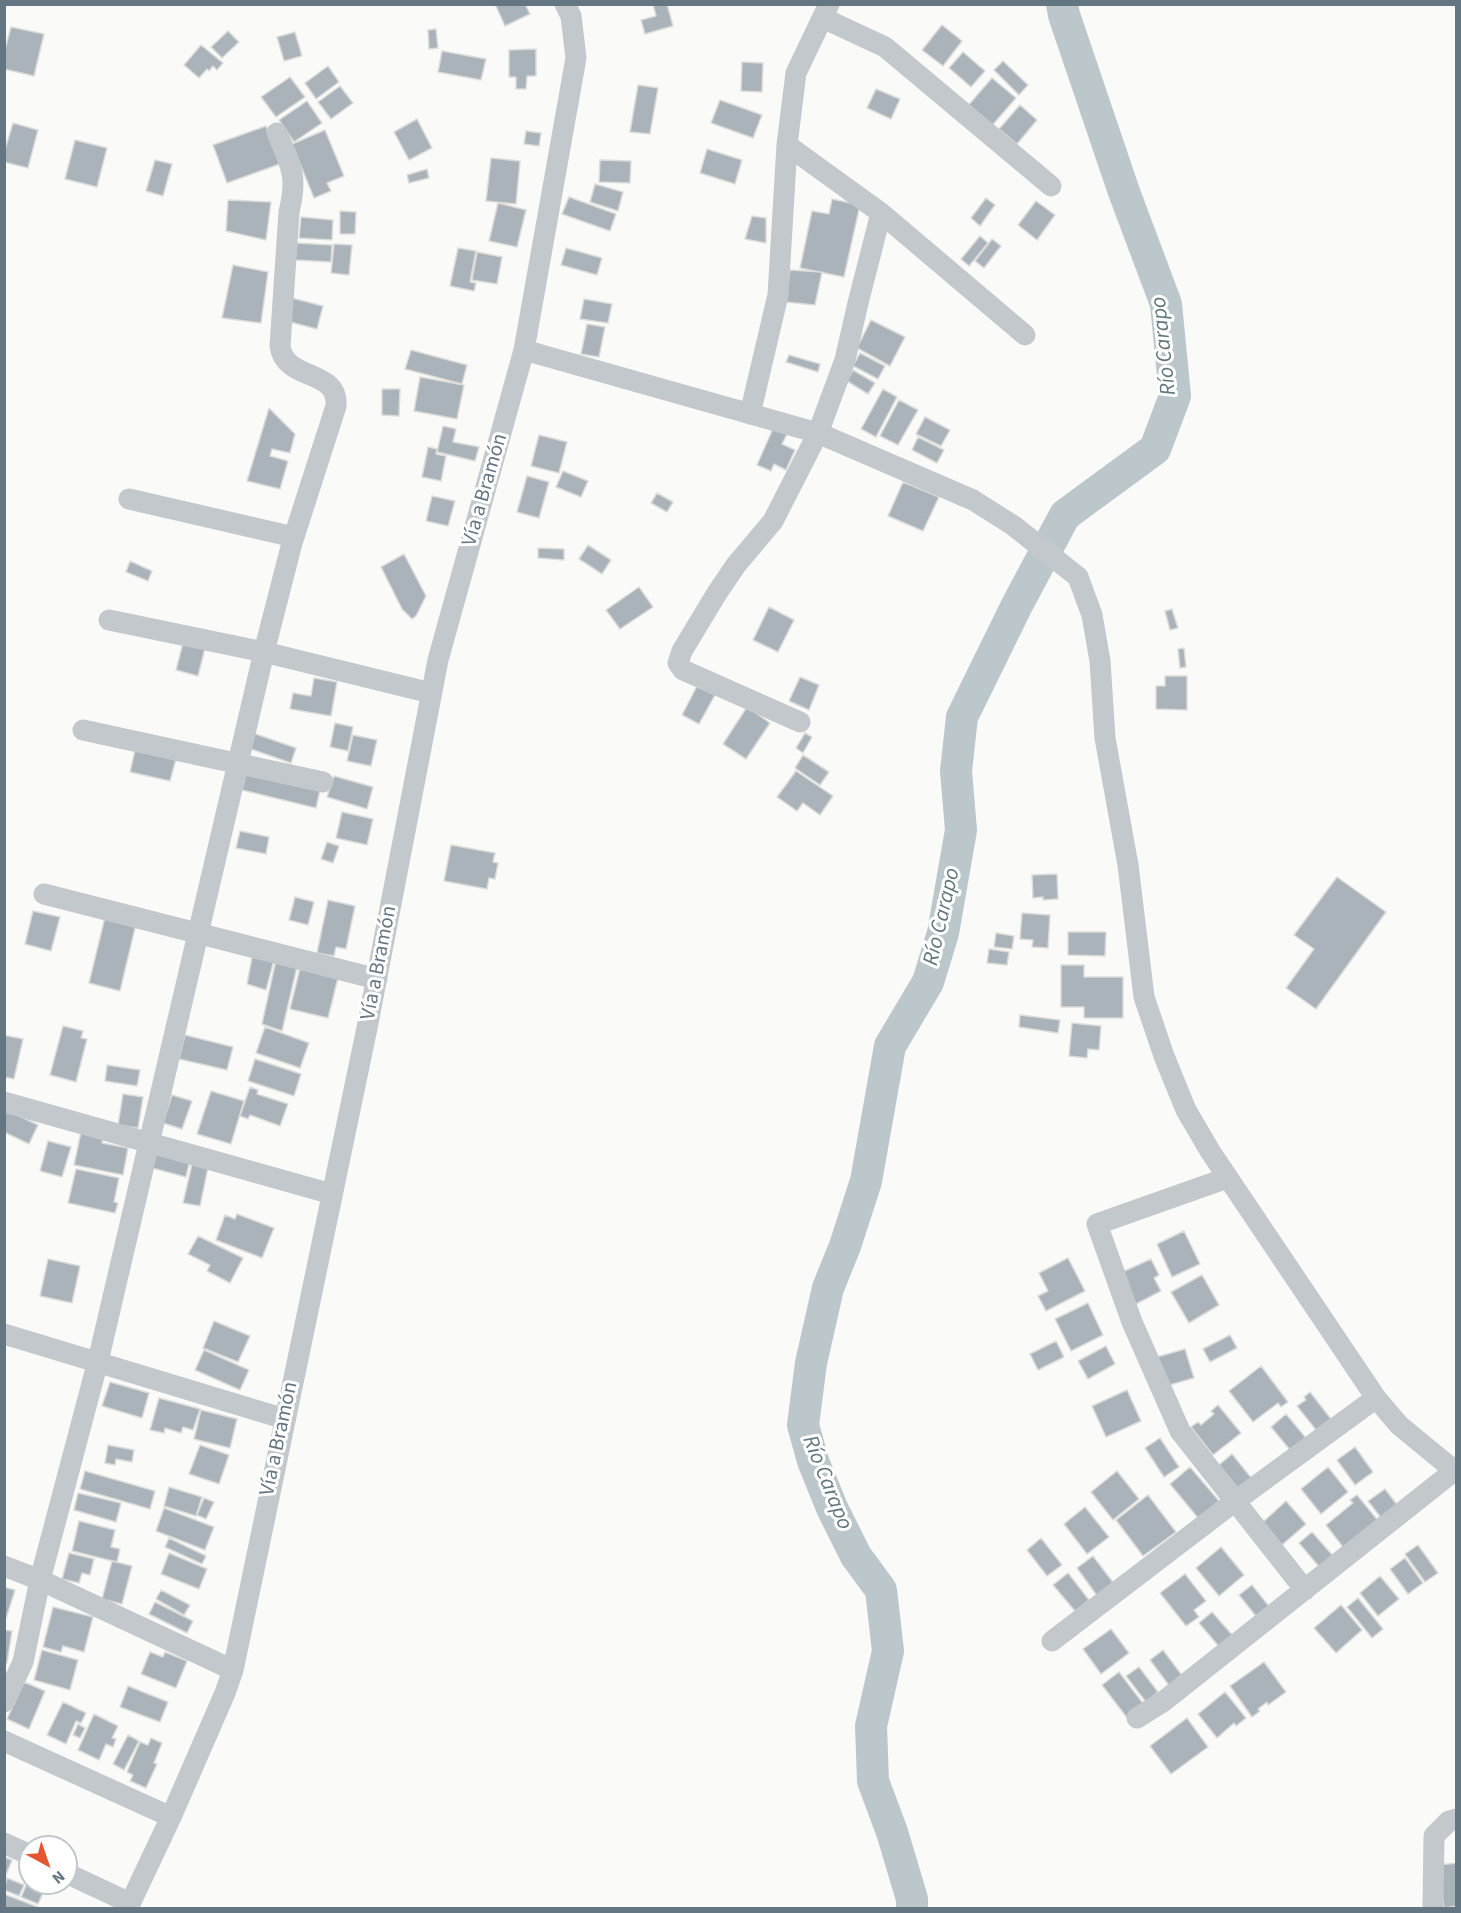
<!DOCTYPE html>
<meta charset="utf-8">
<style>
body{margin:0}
#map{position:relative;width:1461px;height:1913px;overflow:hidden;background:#fafaf8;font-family:"Source Sans 3",sans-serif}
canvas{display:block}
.frame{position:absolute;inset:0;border:6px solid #657683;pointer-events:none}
.north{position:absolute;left:18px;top:1835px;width:60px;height:60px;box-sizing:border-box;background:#fff;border:2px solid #c1c8cd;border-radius:50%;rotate:140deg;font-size:16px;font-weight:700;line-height:24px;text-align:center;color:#657683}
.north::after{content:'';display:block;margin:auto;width:21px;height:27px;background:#e4572e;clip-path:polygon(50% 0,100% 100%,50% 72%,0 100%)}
</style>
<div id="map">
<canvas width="1461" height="1913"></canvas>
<div class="frame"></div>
<div class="north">N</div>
</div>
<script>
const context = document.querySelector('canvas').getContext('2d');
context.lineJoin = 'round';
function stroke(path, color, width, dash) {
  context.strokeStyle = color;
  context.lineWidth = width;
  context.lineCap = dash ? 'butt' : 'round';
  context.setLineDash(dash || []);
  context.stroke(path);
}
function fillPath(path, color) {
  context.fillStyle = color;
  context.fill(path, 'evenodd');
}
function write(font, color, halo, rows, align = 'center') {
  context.font = font + ' "Source Sans 3",sans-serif';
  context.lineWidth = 6;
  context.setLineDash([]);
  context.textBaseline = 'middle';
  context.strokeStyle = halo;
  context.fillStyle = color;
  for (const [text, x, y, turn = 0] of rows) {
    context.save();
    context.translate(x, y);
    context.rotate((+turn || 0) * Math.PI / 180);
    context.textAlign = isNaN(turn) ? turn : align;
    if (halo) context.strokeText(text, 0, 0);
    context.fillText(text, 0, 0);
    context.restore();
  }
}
const river = new Path2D(`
 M912,1908v-9l-20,-67 -19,-51 -2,-55 17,-75 -7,-61 -25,-34 -24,-48 -19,-47 -10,-36 8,-62 17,-75 17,-42 21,-65 24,-135 38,-64 15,-49 18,-103 -5,-59 6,-54 55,-112 48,-90 90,-66 20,-53 -9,-92 -42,-112 -60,-177 -2,-11`);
const building = new Path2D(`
 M495,4h30l5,10 -25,12z
 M653,4h14l6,22 -28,8 -4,-14 15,-4z
 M942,25l20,16 -19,25 -21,-16z
 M11,27l33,7 -10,42 -30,-7v-16z
 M436,29l2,19 -9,1 -1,-19z
 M228,31l11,11 -17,16 -11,-11z
 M295,32l7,24 -18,5 -7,-24z
 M201,45l22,18 -6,7 -4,-4 -4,5 -2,-2 -8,9 -15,-13z
 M536,49v27h-9l-1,13h-10v-12h-7v-27z
 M442,51l44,8 -5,21 -43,-8z
 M963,52l22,19 -14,16 -22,-19z
 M1003,61l25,24 -9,10 -25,-25z
 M742,62l21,1 -1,29 -21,-1z
 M328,66l11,16 -23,17 -11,-16z
 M290,77l15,20 -29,20 -15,-20z
 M992,78l24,20 -27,31 -23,-21z
 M638,85l20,3 -8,46 -20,-2z
 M340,86l13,17 -22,16 -13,-17z
 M876,89l24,10 -9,20 -24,-11z
 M720,100l42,15 -9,23 -42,-15z
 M307,101l15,22 -28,19 -15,-22z
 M1020,105l17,15 -20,24 -18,-15z
 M417,119l15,29 -23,12 -15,-28z
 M13,123l25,7 -10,38 -24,-6v-9z
 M266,126l14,38 -53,19 -14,-38z
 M325,130l19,46 -17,7 4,8 -17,7 -22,-54z
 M526,131l15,2 -2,13 -15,-2z
 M75,140l32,8 -10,39 -32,-8z
 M707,149l35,11 -7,24 -35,-11z
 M491,158l29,3 -4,43 -30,-3z
 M155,160l17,4 -9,32 -17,-5z
 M600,160l31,1 -1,22 -31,-1z
 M427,169l2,9 -20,5 -2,-8z
 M595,184l28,8 -5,19 -28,-9z
 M569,197l47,17 -6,17 -48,-17z
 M986,198l9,7 -15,21 -9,-8z
 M832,199l28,6 -16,72 -44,-9 12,-57 17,3z
 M228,200l43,2 -5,38 -40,-9z
 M1036,201l19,14 -18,25 -19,-15z
 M498,203l28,7 -9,37 -28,-6z
 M340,211l16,1 -1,22h-15z
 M752,216l14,2v25l-21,-4z
 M301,217l32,3 -1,20 -33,-2z
 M980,236l8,7 -19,23 -8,-7z
 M992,239l9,7 -17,22 -9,-7z
 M297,243l35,2 -1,17 -36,-2z
 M334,244l18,1 -3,30 -18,-2z
 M458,248l18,3 -6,31 6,1 -2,8 -24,-5z
 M566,248l36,10 -5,17 -36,-10z
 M477,252l25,5 -5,27 -25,-4z
 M233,265l35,7 -7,51 -39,-5z
 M790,270l32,2 -7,33 -30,-3z
 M292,298l31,8 -6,23 -31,-8z
 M584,299l28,5 -4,19 -28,-4z
 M871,320l34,17 -15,29 -33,-18z
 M587,324l18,3 -6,30 -18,-3z
 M411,350l56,15 -5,19 -57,-15z
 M860,353l25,13 -7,13 -25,-13z
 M789,355l31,9 -2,8 -32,-10z
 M853,370l22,13 -7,11 -21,-13z
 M420,377l44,8 -7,34 -43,-8z
 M382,389h18l-1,27 -17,-1z
 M883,389l14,8 -21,40 -15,-8z
 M899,400l19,10 -20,35 -18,-9z
 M269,408l26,26 -5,19 -18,-4 -2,7 18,5 -8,28 -33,-8z
 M925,417l25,13 -9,16 -25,-12z
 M775,424l14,6 -7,14 13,6 -9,20 -12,-6 -3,7 -14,-6z
 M443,426l13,3 -3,13 26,5 -4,14 -38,-9z
 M539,435l28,7 -8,31 -28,-7z
 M918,437l26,13 -7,13 -25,-13z
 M428,447l9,2 -1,5 10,2 -5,25 -19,-4z
 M563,471l25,10 -7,16 -25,-10z
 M527,476l22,6 -10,36 -22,-6z
 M903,482l36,15 -16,34 -35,-15z
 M657,493l16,9 -6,10 -16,-9z
 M432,496l23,5 -7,25 -22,-5z
 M588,545l23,15 -9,14 -23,-15z
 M538,548l26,1v11l-26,-2z
 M404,554l22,42 -10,20 -4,3 -10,-10 -21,-42z
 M130,561l22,10 -4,10 -22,-9z
 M639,587l14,20 -33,22 -14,-19z
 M769,607l25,13 -16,32 -25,-12z
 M1172,609l6,19 -8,2 -5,-19z
 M183,643l22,5 -7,28 -22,-6z
 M1184,648l2,19 -6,1 -2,-19z
 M1165,676h22v34l-31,-1v-23h9z
 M800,677l19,8 -10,25 -20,-9z
 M314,678l23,4 -6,34 -41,-7 3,-16 18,3z
 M697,686l18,9 -16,29 -17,-9z
 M747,707l23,16 -24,36 -23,-15z
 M335,723l18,4 -5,24 -18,-4z
 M250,732l46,16 -5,15 -46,-16z
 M805,733l7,4 -9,16 -7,-5z
 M353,735l24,5 -6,26 -24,-5z
 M135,750l41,9 -6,22 -40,-9z
 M803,755l26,17 -9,13 -25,-17z
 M796,771l37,25 -13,19 -17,-12 -6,8 -20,-14z
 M246,773l74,17 -4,18 -74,-18z
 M334,776l39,11 -6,22 -40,-12z
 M342,812l31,7 -6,26 -31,-7z
 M240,831l29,6 -3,17 -30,-6z
 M327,842l12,4 -6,17 -12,-4z
 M451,845l44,8 -2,9 5,1 -3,16 -6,-1 -2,11 -43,-8z
 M1057,874l1,25 -15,1v-3l-10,1 -1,-23z
 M1337,877l49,35 -70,97 -30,-21 28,-39 -20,-14z
 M295,897l19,5 -6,23 -19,-5z
 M328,900l27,6 -9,43 -10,-2 -2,9 -17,-3z
 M33,911l27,6 -9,34 -26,-7z
 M1022,913l28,2 -2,33 -16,-1 1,-7 -13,-1z
 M105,917l31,7 -16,67 -31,-8z
 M1068,932h38l-1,24 -37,-1z
 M996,933l18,3 -2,13 -18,-2z
 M989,949l20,3 -2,13 -20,-2z
 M253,952l21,8 -8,30 -19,-6z
 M276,960l21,7 -15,64 -20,-7z
 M1061,965h23v12h39v41h-39v-11h-23z
 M300,968l38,10 -10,40 -38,-9z
 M1020,1015l40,5 -2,13 -39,-6z
 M1072,1023l29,3 -2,24 -11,-1 -1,9 -18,-2z
 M63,1026l20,5 -2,7 6,1 -11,43 -26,-7z
 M265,1027l44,16 -9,25 -44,-15z
 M4,1035l19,4 -9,40 -10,-2z
 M185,1035l48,12 -6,23 -48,-11z
 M255,1059l46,15 -7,22 -46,-15z
 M107,1065l33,5 -3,16 -32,-5z
 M250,1087l8,3 -1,4 31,10 -8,22 -30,-11 -2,4 -8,-3z
 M211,1091l33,10 -13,43 -34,-10z
 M123,1094l20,3 -5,31 -20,-3z
 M172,1095l20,6 -10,28 -19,-6z
 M7,1110l31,15 -9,19 -25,-12v-16z
 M81,1132l23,4 -2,7 26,5 -5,27 -49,-10z
 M48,1141l23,6 -9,30 -22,-6z
 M157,1151l33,9 -4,17 -34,-9z
 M193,1160l16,3 -9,43 -17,-3z
 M76,1169l43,9 -5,24 4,1 -3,10 -47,-10z
 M237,1214l37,14 -12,30 -46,-18 9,-25 10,4z
 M1184,1231l16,33 -28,13 -15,-33z
 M198,1236l45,22 -13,25 -23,-12 3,-6 -22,-11z
 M1068,1258l17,33 -39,20 -8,-15 10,-5 -9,-18z
 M48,1259l32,7 -8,37 -32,-7z
 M1151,1259l8,16 -5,3 7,13 -27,14 -16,-31z
 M1202,1275l17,30 -30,18 -18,-31z
 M1088,1303l15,32 -32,16 -16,-32z
 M214,1321l36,15 -12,26 -35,-14z
 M1230,1335l7,13 -27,14 -7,-13z
 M1056,1341l8,16 -26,13 -8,-16z
 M1106,1346l9,18 -27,15 -10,-18z
 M1185,1349l9,29 -28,8 -9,-29z
 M204,1350l45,20 -9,20 -45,-20z
 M1261,1366l27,36 -7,5 -3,-4 -25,19 -24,-31z
 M110,1382l39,11 -7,25 -40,-12z
 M1127,1390l14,31 -35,16 -14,-31z
 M1310,1392l21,27 -15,11 -19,-24 9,-6 -2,-3z
 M159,1398l41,11 -7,21 -10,-3 -2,6 -16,-5 -1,5 -14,-3z
 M1218,1405l23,28 -28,22 -22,-28 7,-5 3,3 13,-11 -3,-3z
 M201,1410l36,9 -7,29 -36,-9z
 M1286,1414l20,24 -15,13 -20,-24z
 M1160,1438l19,29 -15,10 -19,-29z
 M108,1445l26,5 -2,12 -16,-3 -1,6 -10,-2z
 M200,1445l29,10 -10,29 -30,-10z
 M1355,1447l18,25 -18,13 -18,-25z
 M1232,1454l21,26 -13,11 -21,-26z
 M1190,1467l29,34 -21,17 -28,-34z
 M1328,1467l20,25 -27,22 -20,-25z
 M85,1471l70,20 -5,18 -70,-20z
 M1117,1471l22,28 -26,21 -22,-28z
 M169,1487l33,10 -6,19 -32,-10z
 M1385,1489l16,21 -16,13 -17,-22z
 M78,1493l43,10 -5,19 -42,-12z
 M1148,1495l28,37 -33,24 -27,-36z
 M1357,1495l23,28 -34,28 -20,-26 27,-22 -3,-3z
 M204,1498l10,4 -8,17 -9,-4z
 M1286,1501l20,23 -24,21 -20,-22z
 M1085,1507l24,30 -22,17 -23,-30z
 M164,1508l50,19 -9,23 -49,-19z
 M79,1521l36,9 -4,17 9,2 -3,13 -45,-11z
 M1312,1532l22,25 -13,12 -22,-26z
 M169,1538l37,18 -4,8 -37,-17z
 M1041,1538l21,27 -15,11 -20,-26z
 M1418,1545l20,28 -13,9 -20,-28z
 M1221,1547l23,28 -25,21 -23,-28z
 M69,1553l25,6 -4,16 -8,-2 -3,10 -17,-4z
 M169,1553l38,16 -8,20 -38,-15z
 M1093,1556l22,29 -17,12 -21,-29z
 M1405,1558l18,25 -15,11 -18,-25z
 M112,1561l20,5 -10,38 -20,-5z
 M1068,1573l21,27 -14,11 -22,-26z
 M1185,1574l21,27 -12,9 5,7 -13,9 -26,-33z
 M1380,1576l19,23 -21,17 -18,-23z
 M1252,1585l20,25 -13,10 -20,-25z
 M4,1587l11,3 -9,29h-2z
 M161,1590l29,15 -6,10 -28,-16z
 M1358,1598l25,31 -11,9 -25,-31z
 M155,1602l38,19 -6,12 -38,-19z
 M1341,1605l21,25 -26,23 -22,-25z
 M53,1607l40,10 -9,35 -21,-6 -2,6 -18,-5z
 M1212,1612l22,25 -13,12 -22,-26z
 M1111,1629l18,24 -28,21 -18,-25z
 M4,1630l8,1 -5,32h-3z
 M42,1650l36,10 -8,30 -36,-10z
 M1163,1650l21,28 -13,10 -21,-28z
 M150,1652l13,5 2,-5 22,9 -11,27 -35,-14z
 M1264,1662l22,30 -18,13 -1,-3 -9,7 2,2 -8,6 -22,-31z
 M1139,1667l19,25 -12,10 -20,-26z
 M1119,1672l26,34 -17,13 -26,-34z
 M24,1682l21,9 -16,38 -22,-10z
 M128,1686l40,16 -8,20 -40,-15z
 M1225,1692l21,26 -10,8 -2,-3 -17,15 -19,-24z
 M63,1702l23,11 -5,10 -5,-2 -10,23 -19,-9z
 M94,1714l24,12 -6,12 4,1 -3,8 -7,-3 -7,16 -21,-10z
 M1187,1718l21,29 -37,27 -21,-28z
 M78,1724l7,4 -5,10 -7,-3z
 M128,1735l11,6 -15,29 -11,-6z
 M151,1738l11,5 -8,20 3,1 -11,24 -16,-7 3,-6 -6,-3 13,-30 8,3z
 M4,1857l8,3 -8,20z
 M1456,1863v43l-12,2 -5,-43z
 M7,1878l17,7 -5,11 -15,-6z
 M29,1879l1,4h8l8,3 -8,18 -17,-7z
 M4,1894l34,13 -1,1h-33z`);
const minor = new Path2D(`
 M823,18l62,29 166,139
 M787,145l94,68 144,122
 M524,350l294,83 155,67 41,26 64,51 14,38 8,46 5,77 23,127 16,132 20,59 22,54 24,41 166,247 23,27 57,47
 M750,414l28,-119 9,-150 9,-72 33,-69
 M129,499l165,38
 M109,620l155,32 167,41
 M800,722l-117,-52 -5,-7 4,-12 35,-58 19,-28 37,-44 45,-88 27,-73 13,-57 23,-90
 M83,730l240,52
 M44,894l333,85
 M4,1102l328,92
 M1227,1178l-130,46 35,98 48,109 125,159
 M4,1334l281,85
 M4,1566l36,14 193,90
 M1052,1641l182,-139 142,-104
 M4,1702l19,-40 17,-82 58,-219 166,-709 28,-109 44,-137c3,-38 -51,-24 -56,-60l9,-134c9,-37 2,-46 -12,-79
 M1137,1718l27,-17 290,-230
 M4,1741l167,76
 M4,1843l26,12
 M66,1873l64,30
 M128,1908l43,-91 54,-124 8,-23 134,-642 71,-368 86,-310 52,-292 -5,-42 -6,-12
 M1433,1908l1,-72 15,-15 7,-2`);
const streetNames = [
 ["Vía a Bramón",486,490,-74],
 ["Vía a Bramón",380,963,-79],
 ["Vía a Bramón",280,1439,-78]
];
const waterNames = [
 ["Río Carapo",1165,346,-96],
 ["Río Carapo",943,917,-77],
 ["Río Carapo",826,1483,68]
];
stroke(river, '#bbc7cb', 32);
fillPath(building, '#aab3b9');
stroke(building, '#dcdcda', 1.5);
stroke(minor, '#c3c8cc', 21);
write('21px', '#657683', '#fff', streetNames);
write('italic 22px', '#60757c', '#fff', waterNames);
</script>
